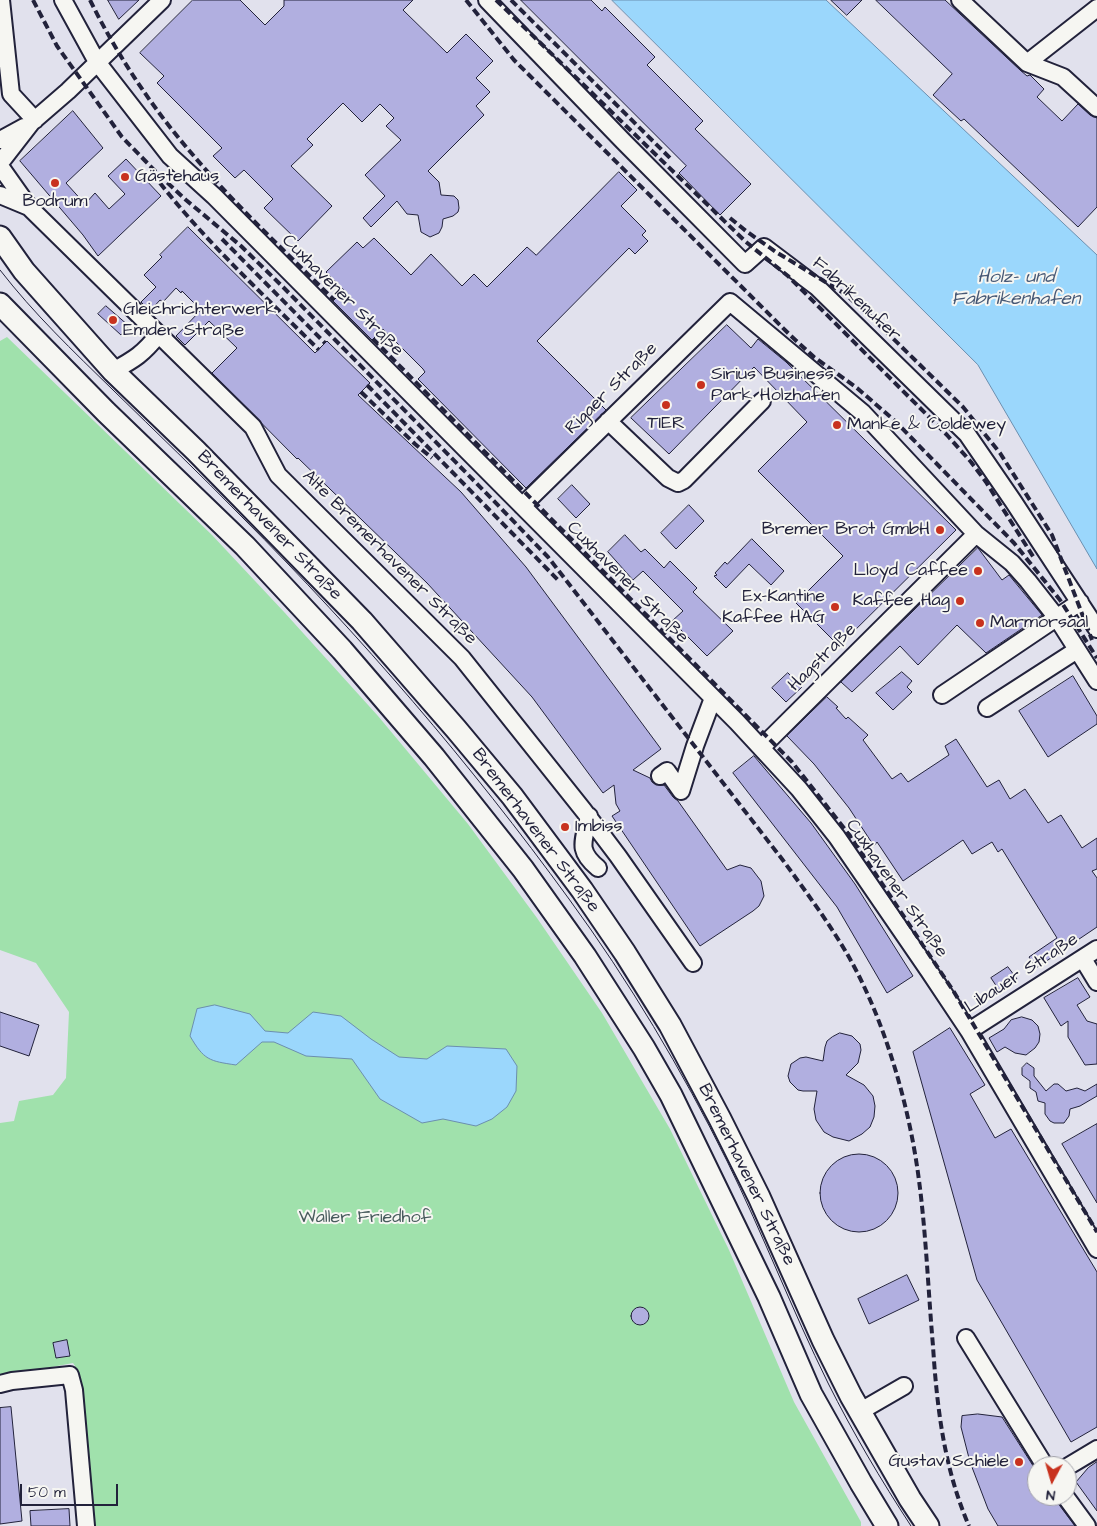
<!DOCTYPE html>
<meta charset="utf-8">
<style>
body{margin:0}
#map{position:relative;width:1097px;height:1526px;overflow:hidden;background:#e1e1ed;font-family:"Architects Daughter",sans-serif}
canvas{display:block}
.north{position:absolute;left:1027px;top:1456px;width:50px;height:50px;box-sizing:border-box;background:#f6f6f2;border:1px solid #a1a1a9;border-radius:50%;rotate:186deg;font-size:14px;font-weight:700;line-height:20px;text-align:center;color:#22223b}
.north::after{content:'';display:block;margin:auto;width:18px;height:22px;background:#c8321e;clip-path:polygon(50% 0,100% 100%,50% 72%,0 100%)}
.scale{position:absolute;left:20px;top:1484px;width:98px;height:22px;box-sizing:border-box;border:2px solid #22223b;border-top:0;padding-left:6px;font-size:15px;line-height:18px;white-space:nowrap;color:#22223b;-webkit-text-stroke:4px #f6f6f2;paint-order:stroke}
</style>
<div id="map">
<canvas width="1097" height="1526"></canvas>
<div class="north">N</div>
<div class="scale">50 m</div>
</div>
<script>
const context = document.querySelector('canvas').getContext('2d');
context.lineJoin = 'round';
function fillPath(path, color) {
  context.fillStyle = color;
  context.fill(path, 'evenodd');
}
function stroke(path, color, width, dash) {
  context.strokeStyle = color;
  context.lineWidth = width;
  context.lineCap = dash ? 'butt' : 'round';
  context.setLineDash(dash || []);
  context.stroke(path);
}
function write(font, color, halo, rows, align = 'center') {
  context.font = font + ' "Architects Daughter",sans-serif';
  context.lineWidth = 4;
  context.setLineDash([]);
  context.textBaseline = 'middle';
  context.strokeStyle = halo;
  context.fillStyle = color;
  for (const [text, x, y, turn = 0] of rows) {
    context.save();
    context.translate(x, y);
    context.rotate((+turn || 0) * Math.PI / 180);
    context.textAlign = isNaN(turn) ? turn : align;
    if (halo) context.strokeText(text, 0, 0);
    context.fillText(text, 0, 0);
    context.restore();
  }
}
const green = new Path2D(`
 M7,337l205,198 73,78 93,103 90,108 69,94 65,95 68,116 59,121 65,152 67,120v4h-768l-14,-154 -6,-9 -73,14v-254l14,-2 5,-20 34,-6 13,-17 3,-66 -33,-49 -36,-13v-609z`);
const water = new Path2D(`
 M612,0h214l271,255v314l-119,-204z
 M215,1005l35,9 15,17 23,2 25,-21 28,4 30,23 28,18 28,2 20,-13 59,3 11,17 -1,25 -9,16 -15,12 -16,7 -33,-7 -21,4 -42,-24 -28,-40 -46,-3 -32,-14h-12l-26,23c-27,-4 -32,-5 -46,-29l7,-27z`);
const building = new Path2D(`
 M108,0h31l-20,19z
 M193,0h47l25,25 19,-19v-6h129l-10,10 44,43 19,-19 27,27 -17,17 14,14 -14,14 8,9 -56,56 11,11 2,13 13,1 4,4 1,8 -1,4 -5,4 -10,3 -1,8 -3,6 -9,4 -9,-5 -3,-17 -11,-1 -10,-13 -26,26 -8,-9 22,-22 -20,-21 36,-35 -15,-14 8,-8 -14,-14 -18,18 -19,-19 -36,36 6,6 -22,21 41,40 -34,35 -34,-33 9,-9 -29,-29 -9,8 -22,-22 9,-8 -65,-65 7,-7 -24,-23z
 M521,0h70l11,11 3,-4 50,50 -8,8 56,56 -8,8 56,55 -31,31 -41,-42 7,-7z
 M831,0h31l-15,15z
 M876,0h69l75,70 7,6 3,-1 14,14 -7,8 25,24 16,-17 12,11 7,3v89l-19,20 -114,-108 -3,2 -28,-26 19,-21z
 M73,111l30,37 -37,35 19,21 10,-11 14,16 16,-15 -17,-18 18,-17 35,37 -63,60 -15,-21 -63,-74z
 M619,172l18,18 -16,16 25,25 -4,4 6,6 -13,13 -6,-6 -92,93 69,69 -80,78 -108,-109 7,-7 -2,-3 -40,-40 -11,11 -39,-39 11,-11 -18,-18 31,-30 6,6 11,-10 37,37 20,-21 31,32 12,-12 13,13 40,-40 9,8z
 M188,227l127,126 12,-12 43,42 -12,12 103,97 65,75 135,182 -28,21 17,8 2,4 4,3h8l9,12 5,4 49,69 13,-5 11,3 10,13 3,15 -5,10 -6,5 -53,35 -88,-130 8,-5 -4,-7 -2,-19 -11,8 -71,-96 -105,-114 -129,-125 -1,1 -85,-86 25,-25 -28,-27 -24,24 -9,-9 25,-26 -19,-19 -1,2 -5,-5 -13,14 -3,-2 -10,11 -9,-9 15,-15 -12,-12 18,-18 -2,-2z
 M106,306l23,20 -8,9 -23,-21z
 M727,325l24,23 7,-9 28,23 170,168 -117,116 -43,-43 47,-47 -85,-85 49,-49 -53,-55 -85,87 -38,-36z
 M572,485l18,19 -14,14 -18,-19z
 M689,505l15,16 -28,28 -15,-16z
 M625,535l16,17 4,-3 19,19 6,-7 27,27 -4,4 40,39 -26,25 -35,-35 11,-10 -40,-40 -10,9 -25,-28z
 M752,539l32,32 -13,14 -22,-21 -23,24 -12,-12 3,-1 -2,-2 10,-11 2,2z
 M978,548l24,32 7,-5 33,40 -56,38 -29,-28 -39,40 -18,-19 -48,46 -11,-10z
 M902,672l10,9 -5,6 5,5 -19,18 -17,-17z
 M788,673l14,14 -16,15 -14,-14z
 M1073,676l24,40v8l-49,33 -29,-46z
 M827,697l11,10 -2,1 10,11 2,-2 20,18 -5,5 29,39 9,-6 7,9 41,-27 -4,-9 11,-7 31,48 12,-7 11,19 15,-10 23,34 13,-8 21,33 15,-10v31l-5,2 5,7v49l-61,41 -7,-11 28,-19 -55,-89 -4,3 -6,-10 -20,12 -9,-14 -60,41 -26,-39 -3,4 -25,-38 -35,-44 -27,-28z
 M754,756l57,67 44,61 58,92 -26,17 -50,-86 -104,-134z
 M1008,967l9,12 -18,11 -8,-12z
 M1078,978l12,19 -13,8 10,16 10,3v40l-12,1 -17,-28v-16l-7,5 -17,-28z
 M0,1012l39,13 -10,31 -29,-10z
 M1022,1017l10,3 6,6 2,8 -1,8 -4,6 -9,7 -11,-2 -10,-6 -8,5 -8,-14 15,-9 7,-9z
 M950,1028l35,57 -15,9 25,44 16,-9 86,143v155l-26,15 -94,-162 -64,-228z
 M840,1033l12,3 8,8 1,6 -3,13 -12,12 18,10 9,11 2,10 -1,11 -4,10 -8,7 -13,7 -16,-4 -9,-5 -8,-12 -2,-11 3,-18h-14l-5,-1 -8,-8 -2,-6 3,-12 9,-6 6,-1 17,4 2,-14 2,-6 5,-4z
 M1027,1063l7,5v8l12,15 8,-7h4l8,7 11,-3 8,3 12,-7v12l-17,10 -10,3 -1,7 -5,7h-10l-4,-2 -5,-7v-11l-7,-2 -2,-9 -6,-4v-7l-8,-6v-7z
 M1097,1124v79l-35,-59z
 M820 1193a39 39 0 1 1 78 0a39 39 0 1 1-78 0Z
 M907,1275l12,25 -50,24 -11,-25z
 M631 1316a9 9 0 1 1 18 0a9 9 0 1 1-18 0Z
 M67,1340l3,16 -14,2 -3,-15z
 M11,1407l11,114 -22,3v-116z
 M978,1414l24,3 35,55v24h18l2,6 18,24h-77l-10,-17 -18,-47 -9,-35 1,-11z
 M1097,1462v49l-21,-29 12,-14z
 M69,1509l1,17h-39l-1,-15z`);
const minor = new Path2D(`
 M1,0l10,94 24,26
 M63,0l34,62 73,94 44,40 523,526 62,67 38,48 92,134 40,60 128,218
 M487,0l136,141 122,123 19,-17 53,40 150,147 46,67 84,128
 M960,0l67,63 36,14 34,31
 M1027,63l70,-55
 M0,140l24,-13
 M0,163l31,-40 37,-32 94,-91
 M0,166l29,41 224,220 25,48 184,183 122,153 34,45 75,107
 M0,195l29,12
 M113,371c22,-12 30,-17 46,-37
 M608,421l60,57 10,5 6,-3 78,-79
 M522,506l208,-204 133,111 113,121 36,29 16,18 29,37 40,63
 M942,695l138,-93
 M987,708l90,-58
 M762,747l214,-213
 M660,776l7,-5 14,20
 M681,791l14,-45 18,-48
 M589,816c-5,25 -13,34 9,52
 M1083,959l14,23
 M969,1031l128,-82
 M966,1338l79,128
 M0,1384l12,-3 58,-6 4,15 12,136
 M859,1412l45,-26
 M1067,1467l30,-18
 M1065,1496l22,30`);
const major = new Path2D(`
 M0,237l24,34 89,100 83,80 166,170 94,108 56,67 70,94 43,63 45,72 50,94 39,78 64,143 28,56 59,103 18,27
 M0,304l106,108 139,134 97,104 92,107 89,112 62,87 59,92 27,47 98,202 42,97 50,89 26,43`);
const tram = new Path2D(`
 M0,270c34,44 73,81 113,120 43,42 87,84 129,127 119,119 228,246 327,382 60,82 113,171 158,262 36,73 65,149 101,222 25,50 53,97 83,143`);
const rail = new Path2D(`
 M33,0l24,46 65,91 37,38 27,25 55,46 43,42 207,210 57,59 234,302c22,30 45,61 64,93 37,63 62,149 72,221 8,57 10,116 15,173 4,62 11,122 36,180
 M90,0c27,55 63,109 103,155 43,51 93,97 141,145
 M466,0l48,60 277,276 23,21 43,31 38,33 119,122 46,57 37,58
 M496,0l250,242 42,34 159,159 24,27 15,20 48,76
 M511,0l159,158
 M160,183c47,60 105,113 159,167
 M730,218l16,13 30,21 66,40 22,18 99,97 37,46 52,82 40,105
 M222,239l103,104
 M373,339l419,423 59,75 103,155 143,240
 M367,385l191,195
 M361,392l54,52 17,14`);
const markers = [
 [125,177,5,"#c8321e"],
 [55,183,5,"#c8321e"],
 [113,320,5,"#c8321e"],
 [701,385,5,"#c8321e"],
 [666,405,5,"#c8321e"],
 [837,425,5,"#c8321e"],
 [940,530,5,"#c8321e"],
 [978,571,5,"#c8321e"],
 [960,601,5,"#c8321e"],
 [835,607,5,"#c8321e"],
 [980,623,5,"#c8321e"],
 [565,827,5,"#c8321e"],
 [1019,1462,5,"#c8321e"]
];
const poiNames = [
 ["Gästehaus",135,177],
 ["Bodrum",55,202,"center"],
 ["Gleichrichterwerk",123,310],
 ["Emder Straße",123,331],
 ["Sirius Business",711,375],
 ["Park Holzhafen",711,396],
 ["TIER",666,424,"center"],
 ["Manke & Coldewey",847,425],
 ["Bremer Brot GmbH",930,530,"right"],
 ["Lloyd Caffee",968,571,"right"],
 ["Ex-Kantine",825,597,"right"],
 ["Kaffee HAG",825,618,"right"],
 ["Kaffee Hag",950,601,"right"],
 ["Marmorsaal",990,623],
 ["Imbiss",575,827],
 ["Gustav Schiele",1009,1462,"right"]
];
const streetNames = [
 ["Cuxhavener Straße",342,296,45],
 ["Fabrikenufer",856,300,43],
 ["Rigaer Straße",612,389,-45],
 ["Bremerhavener Straße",269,526,46],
 ["Alte Bremerhavener Straße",389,558,45],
 ["Cuxhavener Straße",627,583,45],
 ["Hagstraße",823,658,-45],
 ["Bremerhavener Straße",535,831,53],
 ["Cuxhavener Straße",896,889,55],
 ["Libauer Straße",1022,974,-33],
 ["Bremerhavener Straße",746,1175,64]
];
const parkNames = [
 ["Waller Friedhof",365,1218]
];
const waterNames = [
 ["Holz- und",1016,278],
 ["Fabrikenhafen",1016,300]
];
fillPath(green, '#a0e1ac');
fillPath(water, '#9bd7fc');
stroke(water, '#6b8faf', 1);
fillPath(building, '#b1afe0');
stroke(building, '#22223b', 1);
stroke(minor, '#22223b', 20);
stroke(major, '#22223b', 25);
stroke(minor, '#f6f6f2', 16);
stroke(major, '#f6f6f2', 21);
stroke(tram, '#22223b', 1);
stroke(rail, '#22223b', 4, [8, 4]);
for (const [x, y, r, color] of markers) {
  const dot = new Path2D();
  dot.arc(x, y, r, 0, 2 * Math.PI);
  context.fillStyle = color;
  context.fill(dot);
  stroke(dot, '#f6f6f2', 2);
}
write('18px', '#22223b', '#f6f6f2', poiNames, 'left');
write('18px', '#22223b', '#f6f6f2', streetNames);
write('18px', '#485b5d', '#f6f6f2', parkNames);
write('italic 19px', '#465875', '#f6f6f2', waterNames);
</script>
